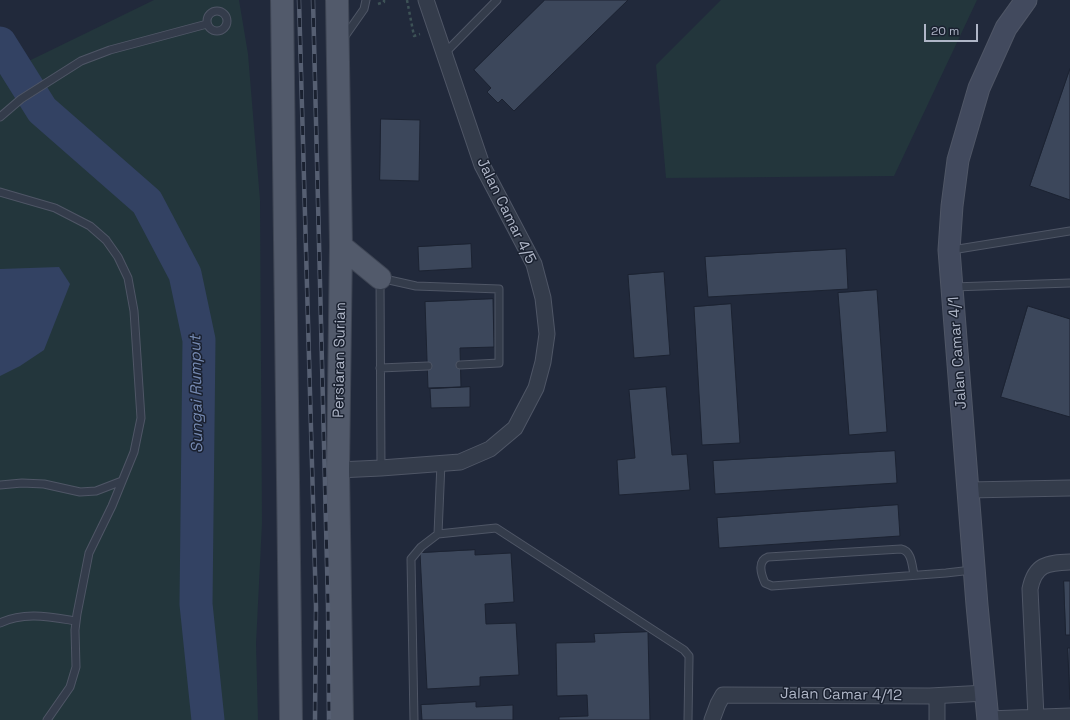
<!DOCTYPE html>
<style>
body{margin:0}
#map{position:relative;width:1070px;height:720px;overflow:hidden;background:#21293b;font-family:"Space Grotesk",sans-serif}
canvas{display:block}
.scale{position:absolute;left:924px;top:24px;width:54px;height:18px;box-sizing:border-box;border:2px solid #afb6c7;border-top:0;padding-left:5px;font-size:12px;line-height:14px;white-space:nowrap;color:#afb6c7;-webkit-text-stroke:3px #1a2130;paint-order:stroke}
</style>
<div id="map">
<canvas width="1070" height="720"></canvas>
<div class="scale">20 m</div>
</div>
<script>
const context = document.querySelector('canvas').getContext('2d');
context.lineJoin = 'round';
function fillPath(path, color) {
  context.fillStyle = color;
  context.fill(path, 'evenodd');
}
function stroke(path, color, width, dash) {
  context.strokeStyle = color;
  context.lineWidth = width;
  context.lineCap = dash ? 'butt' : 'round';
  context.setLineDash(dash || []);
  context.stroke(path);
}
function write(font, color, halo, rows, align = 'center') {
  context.font = font + ' "Space Grotesk",sans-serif';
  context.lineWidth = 3;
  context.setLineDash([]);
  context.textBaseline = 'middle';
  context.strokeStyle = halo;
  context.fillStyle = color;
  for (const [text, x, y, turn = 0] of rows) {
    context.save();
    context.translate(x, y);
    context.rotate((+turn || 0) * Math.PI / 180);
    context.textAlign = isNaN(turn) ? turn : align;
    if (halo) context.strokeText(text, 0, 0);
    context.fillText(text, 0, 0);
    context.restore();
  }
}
const green = new Path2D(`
 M154,0h85l9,54 12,146 2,323 -6,121 2,76h-258v-645z
 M721,0h256l-83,176 -228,2 -10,-113z`);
const water = new Path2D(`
 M59,267l11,17 -26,66 -24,16 -20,10v-107z`);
const river = new Path2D(`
 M0,43l42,67 105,92 38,72 14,66 -3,264 12,116`);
const building = new Path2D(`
 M545,0h83l-114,111 -12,-12 -4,4 -11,-11 4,-4 -17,-18z
 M1070,69v131l-40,-14z
 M381,119l39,1 -1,61 -39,-1z
 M471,244l1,24 -53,3 -1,-24z
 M846,249l2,40 -140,8 -3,-40z
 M664,272l6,83 -36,3 -6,-83z
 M877,290l10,142 -38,3 -11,-142z
 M493,299l1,48 -34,1 1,39 -33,1 -3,-86z
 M731,304l9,139 -38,2 -8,-138z
 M1028,306l42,13v98l-69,-20z
 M470,387v20l-39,1 -1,-19z
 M666,387l6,68 15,-1 3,36 -71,5 -2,-35 18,-2 -6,-68z
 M895,451l2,32 -182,11 -2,-33z
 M898,505l2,31 -181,12 -2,-30z
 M475,550v5l36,-2 3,49 -29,2 1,20 30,-1 3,52 -39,2v9l-53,3 -7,-136z
 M1064,581h6v54h-4z
 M648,632l2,88h-91v-3l29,-1 -1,-21 -30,1 -1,-53 39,-1 -1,-8z
 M1068,648h2v51z
 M476,702v5l37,-2v15h-91l-1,-15z`);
const path = new Path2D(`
 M407,0l7,36 6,-2
 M378,4l6,-2v-2`);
const lane = new Path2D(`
 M207 21a10 10 0 1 1 20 0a10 10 0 1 1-20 0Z
 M343,39l21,-30 2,-9
 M444,54l53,-54
 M0,117l21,-18 60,-38 29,-11 97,-26
 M0,192l55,16 35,18 16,14 12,17 10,21 6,33 7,107 -7,34 -22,54 -23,47 -12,61 -2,16 1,37 -6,20 -23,33
 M952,250l118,-19
 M953,287l117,-4
 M380,368l48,-2
 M381,468l-1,-190 36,8 83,3v74l-39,2
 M0,485l22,-2 22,1 36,8 16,-1 26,-10
 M438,534l3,-71
 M914,575c-2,-9 -2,-24 -13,-26l-133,8c-11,4 -7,17 -3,26l7,3 174,-13 26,-3
 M0,623c24,-12 51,-6 76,-2
 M414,720l-3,-161 10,-12 17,-13 58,-6 188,122 5,6v3l-1,61`);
const street = new Path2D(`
 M338,470l43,-2 79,-6 30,-13 25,-21 21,-40 7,-26 4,-28 -4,-36 -9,-34 -52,-99 -56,-165
 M968,490l102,-2
 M937,696v24
 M1036,717l-6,-128c5,-25 17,-26 40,-27
 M988,719l82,-3
 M712,720l6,-16 5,-9 207,1 56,-3`);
const secondary = new Path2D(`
 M988,720l-11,-115 -28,-355 3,-44 6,-46 21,-72 27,-60 20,-28`);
const primary = new Path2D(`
 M282,0l9,720
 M337,0l4,246 -3,224 4,250
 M341,246l39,32`);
const rail = new Path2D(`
 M299,0l17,607 -1,113
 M313,0l15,605 1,115`);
const streetNames = [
 ["Jalan Camar 4/5",506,211,64],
 ["Jalan Camar 4/1",958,353,-94],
 ["Persiaran Surian",340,360,-89],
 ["Jalan Camar 4/12",841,695,1]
];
const waterNames = [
 ["Sungai Rumput",197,394,-91]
];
fillPath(green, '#23363c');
fillPath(water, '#334263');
stroke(river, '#334263', 33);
fillPath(building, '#3c475b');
stroke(building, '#1c2332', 1);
stroke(lane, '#4f5666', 9);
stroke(street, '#4f5666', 17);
stroke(secondary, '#4f5666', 23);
stroke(primary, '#3e4554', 24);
stroke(path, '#3d5256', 2.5, [3, 3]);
stroke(lane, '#343c4b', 7);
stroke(street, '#343c4b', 15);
stroke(secondary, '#424a5e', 21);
stroke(primary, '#525a6b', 22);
stroke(rail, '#565f72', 4.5);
stroke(rail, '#1a2130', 3, [9]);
write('15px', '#afb6c7', '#1a2130', streetNames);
write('italic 16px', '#7589b1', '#1a2130', waterNames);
</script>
